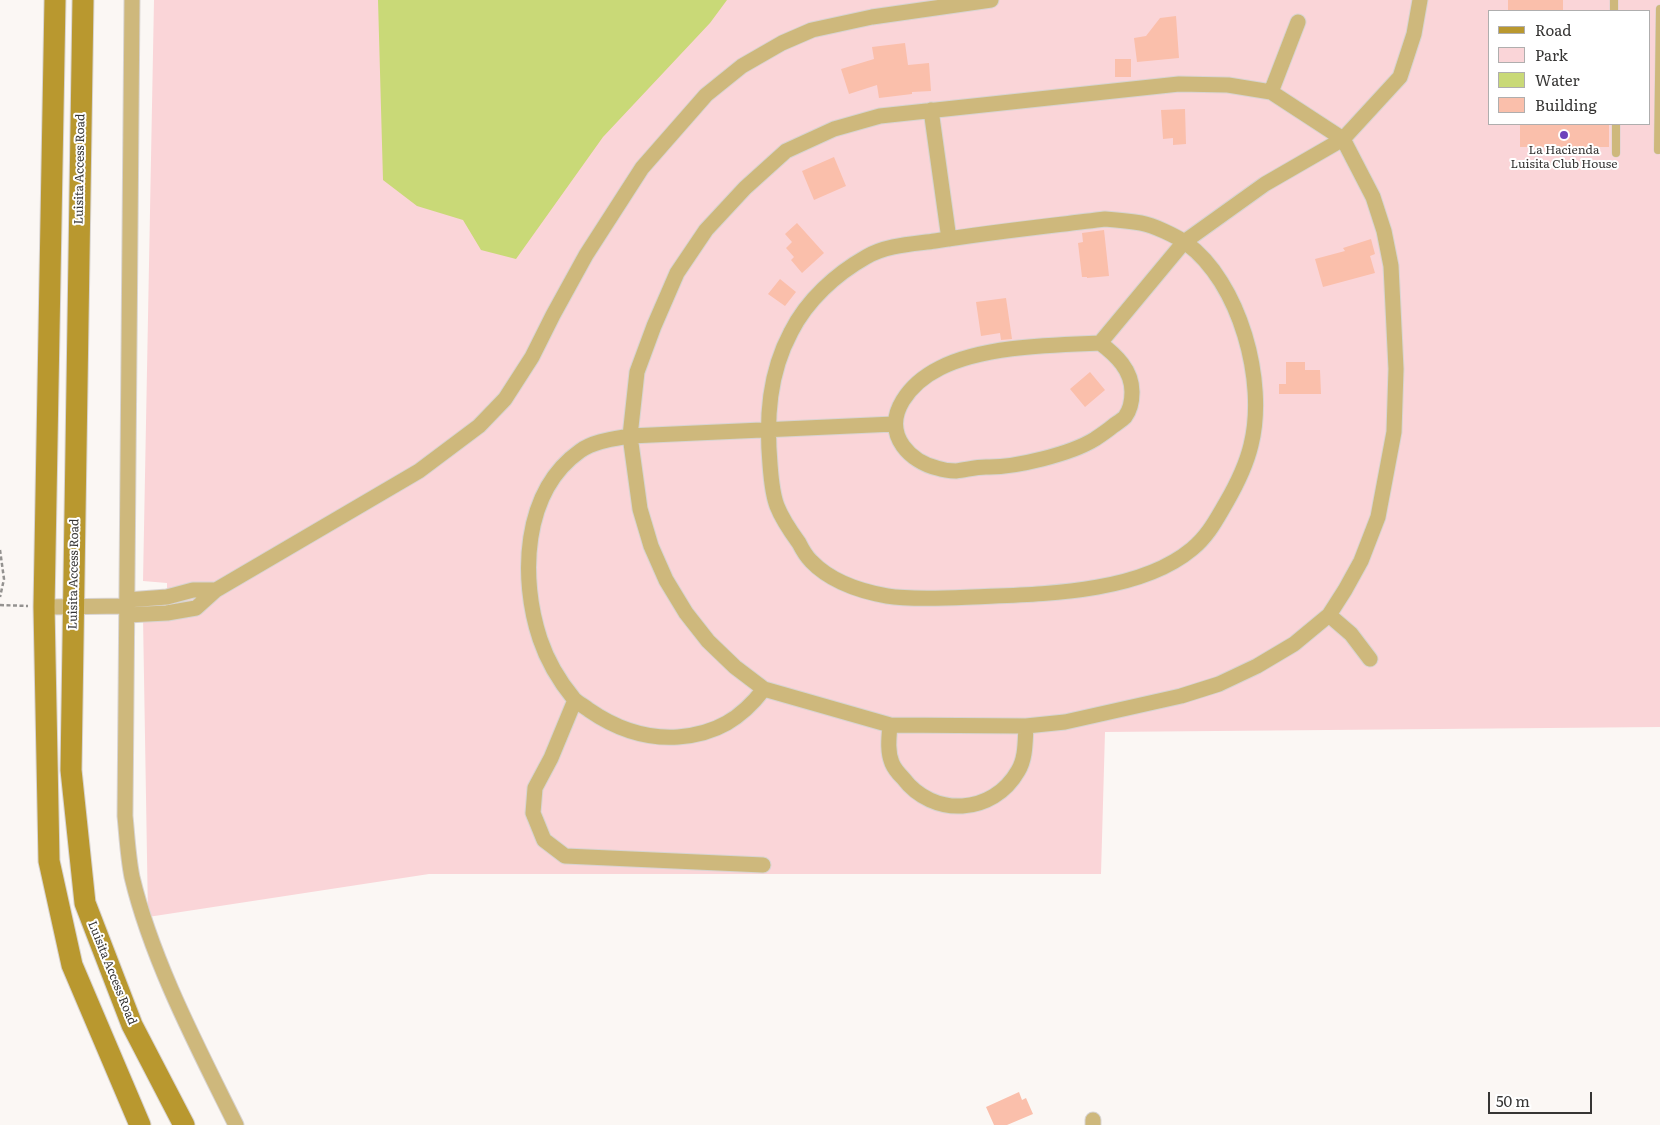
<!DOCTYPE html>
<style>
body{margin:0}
#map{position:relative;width:1660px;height:1125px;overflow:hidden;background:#fbf7f4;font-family:Literata,serif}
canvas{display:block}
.legend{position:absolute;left:1488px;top:10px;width:162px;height:115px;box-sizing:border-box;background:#fff;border:1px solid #afaeae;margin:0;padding:6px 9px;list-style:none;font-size:15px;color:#363534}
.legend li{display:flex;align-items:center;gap:10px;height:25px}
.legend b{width:25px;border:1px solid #afaeae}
.scale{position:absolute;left:1488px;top:1092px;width:104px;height:22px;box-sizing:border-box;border:2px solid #363534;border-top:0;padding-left:6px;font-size:15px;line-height:18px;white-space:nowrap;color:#363534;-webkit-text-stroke:4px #fff;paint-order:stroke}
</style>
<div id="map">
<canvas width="1660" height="1125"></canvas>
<ul class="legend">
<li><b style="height:6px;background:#b9982f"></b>Road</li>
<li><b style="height:14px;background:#fad5d8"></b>Park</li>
<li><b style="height:14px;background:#c9d977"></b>Water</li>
<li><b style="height:14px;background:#fabfab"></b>Building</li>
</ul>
<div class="scale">50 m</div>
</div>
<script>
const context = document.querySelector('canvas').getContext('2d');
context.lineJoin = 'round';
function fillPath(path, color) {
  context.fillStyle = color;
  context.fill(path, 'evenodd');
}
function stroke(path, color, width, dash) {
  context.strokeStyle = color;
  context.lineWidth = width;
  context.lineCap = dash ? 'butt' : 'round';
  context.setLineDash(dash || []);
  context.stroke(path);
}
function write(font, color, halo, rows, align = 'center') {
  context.font = font + ' Literata,serif';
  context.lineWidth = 4;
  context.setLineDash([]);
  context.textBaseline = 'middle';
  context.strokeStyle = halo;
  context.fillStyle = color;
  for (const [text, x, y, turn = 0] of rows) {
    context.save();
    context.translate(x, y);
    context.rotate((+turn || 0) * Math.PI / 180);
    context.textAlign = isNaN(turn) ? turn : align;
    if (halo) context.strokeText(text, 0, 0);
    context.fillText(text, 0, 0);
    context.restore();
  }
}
const green = new Path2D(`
 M154,0h1506v727l-555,5 -4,142h-672l-281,43 -5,-300 24,-4v-30l-24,-2zM1489,11h160v113h-160z`);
const water = new Path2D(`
 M378,0h349l-17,23 -107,114 -87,122 -35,-9 -18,-30 -46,-14 -34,-26z`);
const building = new Path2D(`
 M1508,0h55v11h-55z
 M1176,16l3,42 -42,4 -3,-24 12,-2 14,-18z
 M905,43l3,22 21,-2 2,28 -19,1v2l-33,4 -2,-13 -28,9 -8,-25 33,-10 -2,-12z
 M1115,59h16v18h-16z
 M1185,109l1,35 -13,1v-7l-10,1 -2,-29z
 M1520,124h89v23h-89z
 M834,157l12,29 -32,14 -12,-29z
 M797,223l27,30 -22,20 -11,-13 3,-3 -8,-9 6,-6 -7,-8z
 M1104,230l5,46 -22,2v-1h-5l-4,-34 5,-1 -1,-9z
 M1371,239l4,15 -5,2 5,17 -52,14 -8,-28 30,-8 -2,-3z
 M780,279l16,13 -11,14 -17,-12z
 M1006,298l6,41 -11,1 -1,-7 -19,3 -5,-34z
 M1286,362h19v8h15l1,24h-42v-10h7z
 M1090,372l15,18 -20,17 -15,-18z
 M1019,1092l3,8 4,-2 7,16 -26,11h-13l-8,-18z`);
const path = new Path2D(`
 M0,550l4,29 -4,18
 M0,605l28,1`);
const service = new Path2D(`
 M1614,11v-11
 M1616,124v29
 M1658,150l2,-141`);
const minor = new Path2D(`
 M132,0l-7,816c2,20 3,41 7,61 20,84 66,171 104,248
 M1179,84l49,1 43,7 72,47 30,58 11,34 7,35 5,103 -2,63 -16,85 -17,44 -16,29 -16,25 -35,29 -37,22 -38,18 -38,12 -116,26 -39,4 -136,-1 -126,-36 -29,-22 -27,-26 -22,-28 -20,-33 -15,-34 -11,-37 -10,-73 7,-64 17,-46 23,-53 29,-43 39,-42 41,-37 48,-22 46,-13z
 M1271,92l27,-70
 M931,110l18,129
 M1105,219c12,1 24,2 36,4 12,2 35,13 45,20 54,39 81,139 65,202 -5,21 -14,39 -25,58 -10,17 -18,33 -34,46 -54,45 -152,45 -219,48 -25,1 -62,3 -86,-1 -28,-5 -56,-14 -76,-35 -5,-5 -9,-12 -12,-18 -8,-11 -17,-24 -22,-37 -5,-13 -6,-29 -7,-42 -4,-46 -1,-91 21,-132 16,-32 45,-58 75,-75 20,-12 47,-13 69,-16 57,-9 114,-15 170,-22z
 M1100,343c16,12 32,27 32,49 0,9 -1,17 -7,25 -3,3 -8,6 -12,9 -6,5 -12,9 -18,13 -24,15 -81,29 -109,28 -11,0 -20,3 -30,4 -6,0 -13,-1 -19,-3 -13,-3 -26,-11 -34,-22 -22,-31 9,-64 37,-78 43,-22 111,-23 160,-25z
 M1100,343l84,-101 81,-58 78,-45 57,-62 14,-43 6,-34
 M127,600l40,-3 26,-7h23
 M44,607l83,-1
 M127,615l40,-2 29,-5 20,-18 203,-119 60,-45 26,-27 27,-42 21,-42 33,-60 56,-87 64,-73 36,-29 40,-23 30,-13 60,-13 119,-17
 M1329,615l22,19 19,25
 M764,689c-23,30 -48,45 -86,48 -32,2 -63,-9 -89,-27 -5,-4 -11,-7 -15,-11 -14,-17 -27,-39 -34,-60 -20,-60 -18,-147 40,-188 14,-10 33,-12 50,-15l264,-12
 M575,700l-24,58 -16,30 -2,25 11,27 21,16 198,9
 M890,725c-1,12 -3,26 2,38 2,5 7,11 11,15 30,40 90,37 115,-7 8,-13 7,-30 8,-45
 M1093,1120v5`);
const secondary = new Path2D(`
 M55,0l-11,607 5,254 23,104 68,160
 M83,0l-12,770 14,133 47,122 52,100`);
const markers = [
 [1564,135,5,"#6d42bb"]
];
const poiNames = [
 ["La Hacienda",1564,150],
 ["Luisita Club House",1564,164]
];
const streetNames = [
 ["Luisita Access Road",80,169,-89],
 ["Luisita Access Road",74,574,-89],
 ["Luisita Access Road",112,973,68]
];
fillPath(green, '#fad5d8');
fillPath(water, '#c9d977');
fillPath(building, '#fabfab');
stroke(service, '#d8d4d1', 9);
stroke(minor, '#d8d4d1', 17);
stroke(secondary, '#d8d4d1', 23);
stroke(path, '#949290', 2.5, [4, 2.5]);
stroke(service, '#ceb87c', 8);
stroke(minor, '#ceb87c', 15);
stroke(secondary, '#b9982f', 21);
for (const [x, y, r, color] of markers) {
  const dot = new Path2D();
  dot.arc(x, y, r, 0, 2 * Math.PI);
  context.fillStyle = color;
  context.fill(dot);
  stroke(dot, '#fff', 2);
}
write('12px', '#363534', '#fff', poiNames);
write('12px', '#363534', '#fff', streetNames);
</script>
